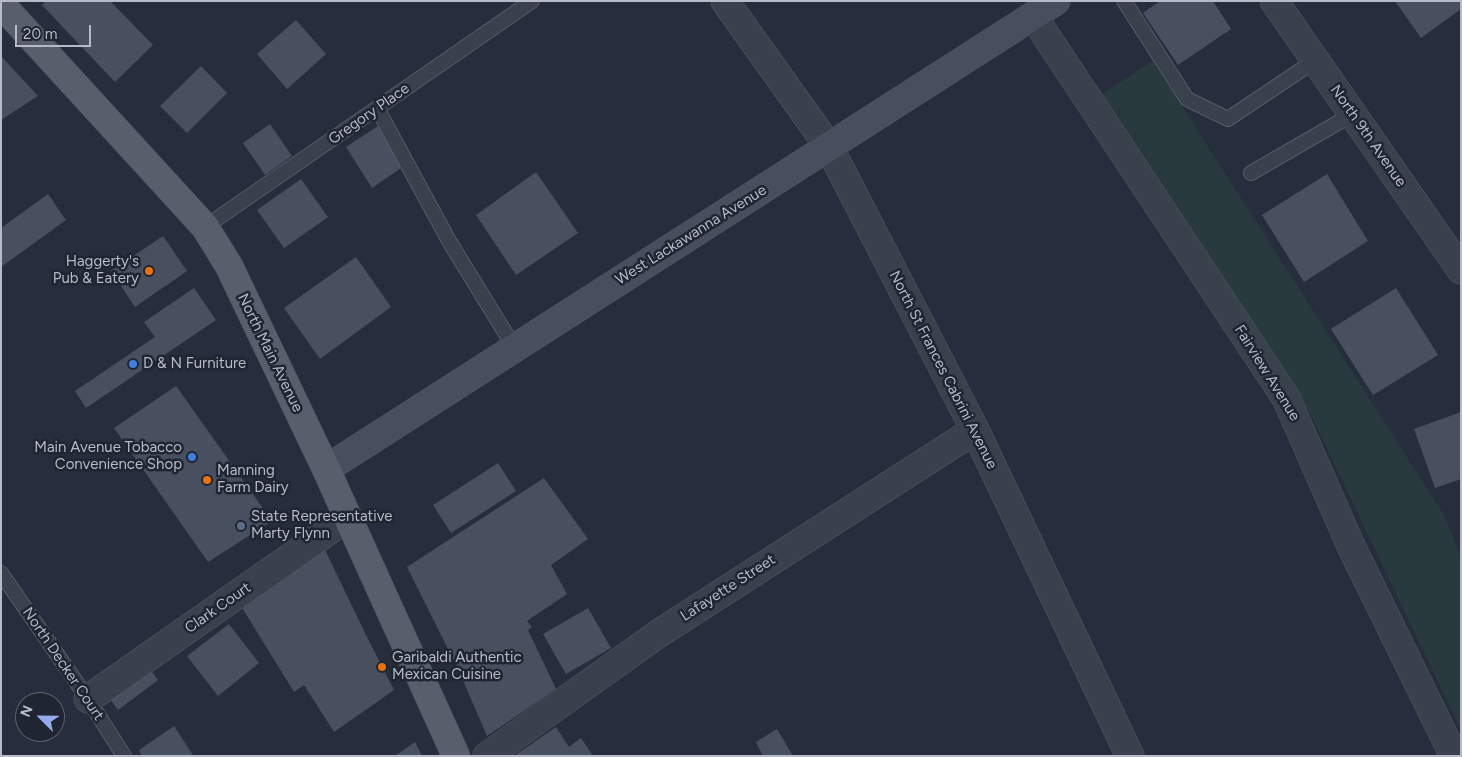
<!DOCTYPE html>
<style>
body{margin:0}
#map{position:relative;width:1462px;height:757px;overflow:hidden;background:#272d3c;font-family:Figtree,sans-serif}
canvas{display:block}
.frame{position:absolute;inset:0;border:2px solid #b6bbc7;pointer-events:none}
.north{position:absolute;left:15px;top:692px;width:50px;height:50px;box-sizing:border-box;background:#1f2531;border:1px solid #5b616d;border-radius:50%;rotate:293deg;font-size:14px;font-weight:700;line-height:20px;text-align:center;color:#b6bbc7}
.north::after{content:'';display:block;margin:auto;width:18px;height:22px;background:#94acee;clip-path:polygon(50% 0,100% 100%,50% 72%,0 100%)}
.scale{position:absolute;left:15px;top:25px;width:76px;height:22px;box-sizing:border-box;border:2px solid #b6bbc7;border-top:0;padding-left:6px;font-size:15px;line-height:18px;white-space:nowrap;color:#b6bbc7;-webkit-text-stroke:4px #1f2531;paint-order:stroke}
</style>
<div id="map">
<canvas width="1462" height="757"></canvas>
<div class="frame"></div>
<div class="north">N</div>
<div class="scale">20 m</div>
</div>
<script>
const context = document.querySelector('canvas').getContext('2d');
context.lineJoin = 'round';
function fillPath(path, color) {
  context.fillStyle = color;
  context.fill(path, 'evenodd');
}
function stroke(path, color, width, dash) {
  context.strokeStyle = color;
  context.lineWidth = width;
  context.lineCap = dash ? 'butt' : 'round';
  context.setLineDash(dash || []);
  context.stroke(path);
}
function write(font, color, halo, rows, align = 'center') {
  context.font = font + ' Figtree,sans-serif';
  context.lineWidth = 5;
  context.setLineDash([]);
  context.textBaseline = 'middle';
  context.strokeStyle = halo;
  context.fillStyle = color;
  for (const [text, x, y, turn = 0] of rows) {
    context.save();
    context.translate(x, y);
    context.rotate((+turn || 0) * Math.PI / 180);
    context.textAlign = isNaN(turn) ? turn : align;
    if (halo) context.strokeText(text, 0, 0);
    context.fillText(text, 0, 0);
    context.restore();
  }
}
const green = new Path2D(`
 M1153,61l291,454 17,42v173l-150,-315 -211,-320z`);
const building = new Path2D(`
 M46,1h64l43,44 -38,37 -73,-77z
 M1160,1h53l18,28 -53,36 -35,-52z
 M1395,1h66v8l-40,29z
 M296,20l30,34 -39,35 -30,-35z
 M1,56l37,40 -37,24z
 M201,66l26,27 -40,40 -27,-27z
 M270,124l22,32 -27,19 -22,-32z
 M378,126l26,40 -32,22 -26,-41z
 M536,172l42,61 -62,42 -40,-60z
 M1327,174l41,67 -64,41 -42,-67z
 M301,179l27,38 -44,31 -27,-38z
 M48,194l18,26 -65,47v-39z
 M163,236l24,35 -52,36 -24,-36z
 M356,257l35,50 -71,52 -36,-51z
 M194,288l22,32 -130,88 -11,-17 80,-54 -11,-15z
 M1396,288l42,67 -65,40 -42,-66z
 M176,386l96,135 -64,41 -94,-134z
 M1461,412v67l-26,9 -21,-59z
 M498,463l18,28 -65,42 -18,-28z
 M544,478l44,61 -37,26 16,29 -40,27 5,6 -4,3 28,59 -69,47 -28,-65 -52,-104z
 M324,548l43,89 27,53 -60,42 -30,-47 -10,7 -53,-86z
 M588,608l23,40 -45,26 -23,-40z
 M229,624l30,39 -41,33 -31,-40z
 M145,662l13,18 -40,30 -13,-18z
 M174,726l19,29 -51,1 -3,-6z
 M556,727l13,20 12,-9 12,18h-79z
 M777,729l16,27h-30l-7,-14z
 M415,742l7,14h-27z`);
const lane = new Path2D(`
 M1124,1l63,98 41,20 88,-59
 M377,108l72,133 65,106
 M1251,173l102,-59
 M205,227l327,-226
 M1,573l87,126 36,57`);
const street = new Path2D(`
 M725,1l104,146 146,283 155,326
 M1274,1l187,269
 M1033,16l253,382 65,148 103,210
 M88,699l260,-182
 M487,756l171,-122 317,-204`);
const secondary = new Path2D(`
 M326,469l730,-468`);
const primary = new Path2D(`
 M1,4l204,223 24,39 97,203 130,287`);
const markers = [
 [149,271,5,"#e8710a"],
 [133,364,5,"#3f7fe0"],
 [192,457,5,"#3f7fe0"],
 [207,480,5,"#e8710a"],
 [241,526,5,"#5c6f8a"],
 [382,667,5,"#e8710a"]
];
const streetNames = [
 ["Gregory Place",369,114,-35],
 ["North 9th Avenue",1368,136,55],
 ["West Lackawanna Avenue",691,235,-32],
 ["North Main Avenue",270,353,64],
 ["North St Frances Cabrini Avenue",943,370,63],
 ["Fairview Avenue",1267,373,58],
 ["Lafayette Street",728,588,-33],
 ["Clark Court",218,608,-35],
 ["North Decker Court",63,664,56]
];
const poiNames = [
 ["Haggerty's",139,262,"right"],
 ["Pub & Eatery",139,279,"right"],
 ["D & N Furniture",143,364],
 ["Main Avenue Tobacco",182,448,"right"],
 ["Convenience Shop",182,465,"right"],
 ["Manning",217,471],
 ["Farm Dairy",217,488],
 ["State Representative",251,517],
 ["Marty Flynn",251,534],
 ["Garibaldi Authentic",392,658],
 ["Mexican Cuisine",392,675]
];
fillPath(green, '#293a3e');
fillPath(building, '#485060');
stroke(lane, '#555b67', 16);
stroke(street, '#555b67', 29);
stroke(secondary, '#555b67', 29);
stroke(primary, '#434955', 29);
stroke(lane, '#3a404c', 14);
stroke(street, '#3a404c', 28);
stroke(secondary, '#494e5f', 28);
stroke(primary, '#585e6c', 28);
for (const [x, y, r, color] of markers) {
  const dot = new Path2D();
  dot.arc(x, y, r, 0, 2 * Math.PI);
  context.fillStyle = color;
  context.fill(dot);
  stroke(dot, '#1f2531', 2);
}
write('15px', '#b6bbc7', '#1f2531', streetNames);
write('15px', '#b6bbc7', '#1f2531', poiNames, 'left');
</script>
